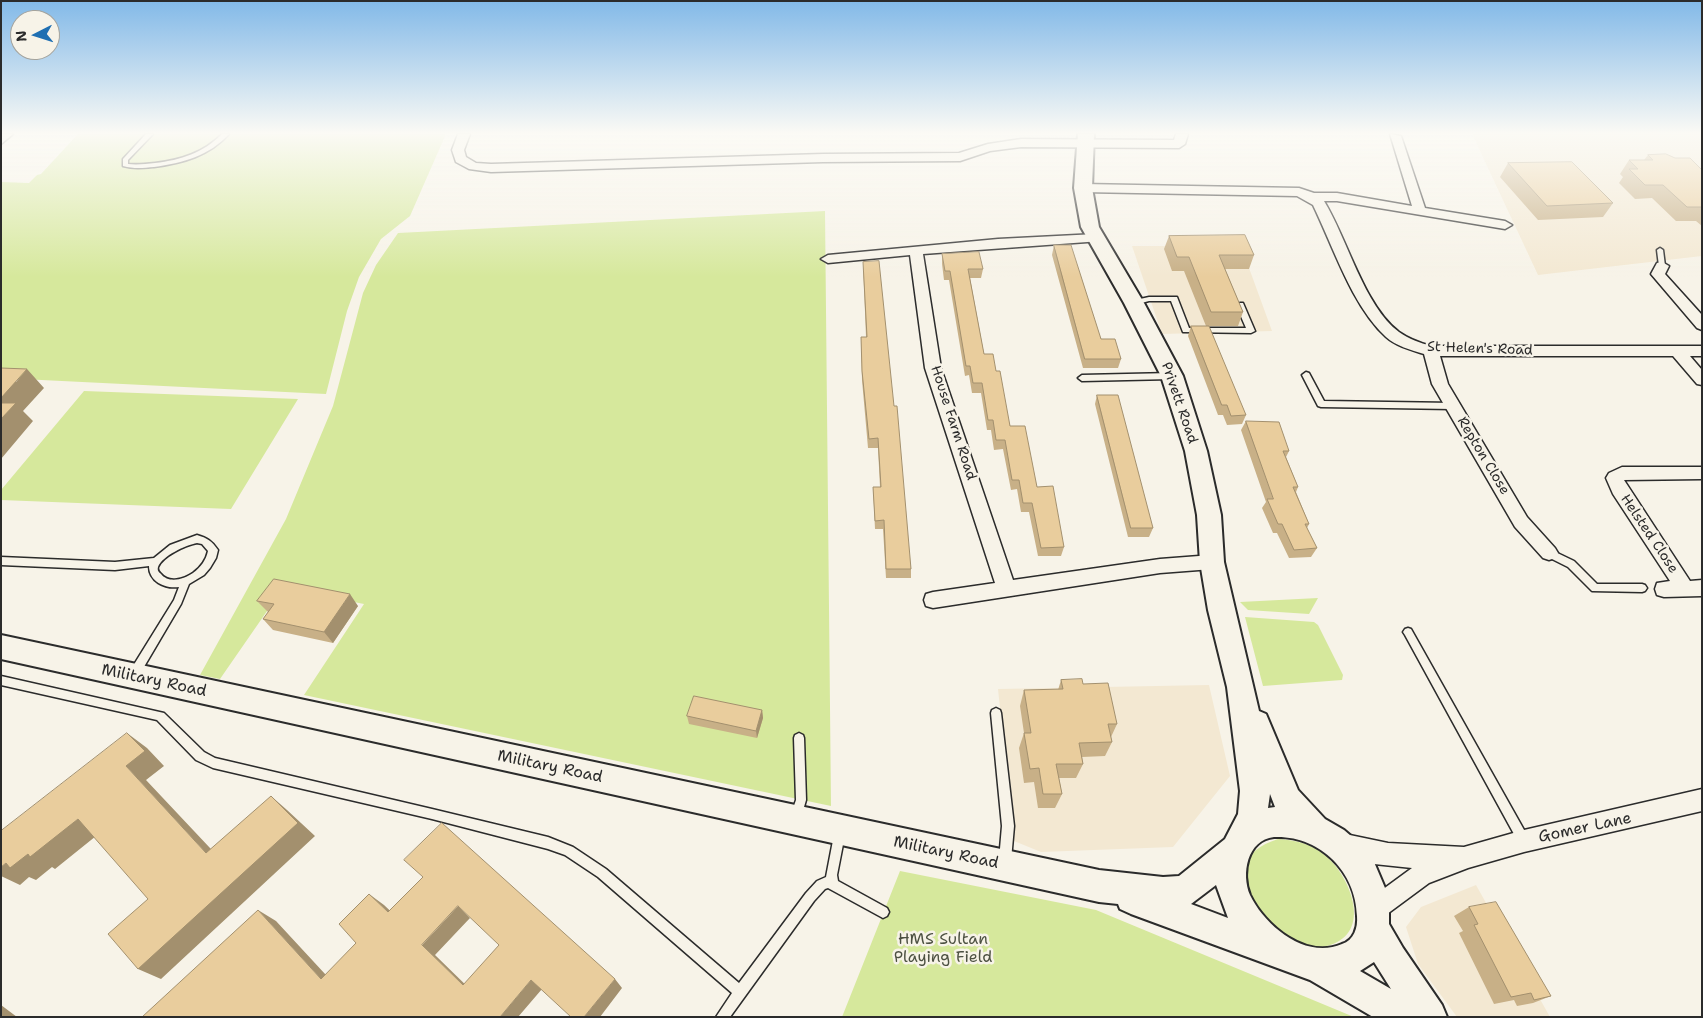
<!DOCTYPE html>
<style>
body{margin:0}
#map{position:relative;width:1703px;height:1018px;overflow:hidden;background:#f7f3e8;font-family:"Shantell Sans",sans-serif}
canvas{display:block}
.frame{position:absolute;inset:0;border:2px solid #2b2b2b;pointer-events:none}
.north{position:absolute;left:10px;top:10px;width:50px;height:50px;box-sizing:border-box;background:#f7f3e8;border:1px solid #a5a39c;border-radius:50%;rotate:265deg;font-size:14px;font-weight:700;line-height:20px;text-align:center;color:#2b2b2b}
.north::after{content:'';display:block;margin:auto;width:18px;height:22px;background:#1f6fb2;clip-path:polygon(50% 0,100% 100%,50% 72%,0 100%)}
</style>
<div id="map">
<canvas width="1703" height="1018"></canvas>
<div class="frame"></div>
<div class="north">N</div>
</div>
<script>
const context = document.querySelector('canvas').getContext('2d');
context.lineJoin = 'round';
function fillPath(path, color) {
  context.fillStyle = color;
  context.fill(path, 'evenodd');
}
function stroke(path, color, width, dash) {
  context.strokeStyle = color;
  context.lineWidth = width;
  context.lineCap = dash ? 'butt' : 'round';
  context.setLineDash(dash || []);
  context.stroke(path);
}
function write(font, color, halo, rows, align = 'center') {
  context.font = font + ' "Shantell Sans",sans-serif';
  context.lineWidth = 5;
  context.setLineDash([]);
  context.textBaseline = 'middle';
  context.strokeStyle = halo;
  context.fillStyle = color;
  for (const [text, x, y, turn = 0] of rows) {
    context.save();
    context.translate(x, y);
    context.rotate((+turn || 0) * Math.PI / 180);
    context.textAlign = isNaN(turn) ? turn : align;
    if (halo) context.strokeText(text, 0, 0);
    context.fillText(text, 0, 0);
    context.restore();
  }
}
const built = new Path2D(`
 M1472,134h230v122l-164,19z
 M1132,246h109l31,85 -110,3z
 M1209,685l21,91 -57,71 -132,5 -27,-11 -16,-152z
 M1476,885l74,132h-93l-39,-53 -12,-37 15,-20z`);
const green = new Path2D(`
 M78,134h368l-36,82 -29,23 -22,38 -12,34 -21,83 -325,-16v-196l28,1 8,-8 4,-1z
 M825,211l6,595 -527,-111 60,-91 -81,-16 -63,91 -20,-4 86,-156 47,-113 30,-113 13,-28 22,-32z
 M84,391l214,8 -67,110 -230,-9v-10z
 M1318,598l-9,16 -61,-4 -8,-8z
 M1245,617l69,5 4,3 25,50 -1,5 -79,6z
 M1278,839c18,1 35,5 49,18 22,19 45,72 6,87 -20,8 -35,0 -53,-10 -5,-3 -12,-6 -16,-10 -4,-5 -6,-12 -9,-17 -17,-33 -15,-56 23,-68z
 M900,871l196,39 258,107h-512z`);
const lane = new Path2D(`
 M146,134h7l-25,26v4c9,1 18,0 27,-1 26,-3 48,-10 67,-29h7c-20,22 -46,29 -75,33 -11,1 -20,2 -31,-1v-7z
 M1660,248l3,2 2,16 -3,2 -3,-2 -2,-16z
 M1149,297h28l12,31h57l-10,-23 4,-2h3l12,28 -4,2 -68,-1 -12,-31h-22l-15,4 -4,-2 1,-2z
 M1306,372l3,1 15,28 129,2 4,3 -4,3 -132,-2 -3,-1 -16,-31z
 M1172,373l4,3 -4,3 -90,2 -4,-3 4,-3z
 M197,535c10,3 15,6 21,15l-2,8 -6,10 -6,7 -15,9 -8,20 -43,73 -4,1 -4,-1 -1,-3 1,-3 44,-71 5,-13c-15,2 -30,-6 -30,-21l-34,4 -114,-5v-8l114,5 39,-4 16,-13zM197,543l5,1 6,7c-2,9 -7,16 -15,22 -9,6 -24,11 -32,1 -2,-2 -4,-3 -3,-7 4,-11 28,-22 39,-24z
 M1549,549l25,12 23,23h45l3,1 2,3 -2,3 -3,1 -50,-1 -24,-24 -22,-11 -2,-3 2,-3z
 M1408,628l3,1 117,208 2,4 -2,4 -4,2 -4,-2 -115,-210 -2,-3 2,-3z
 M1,676l163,37 40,39 11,6 217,51 116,28 25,10 33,22 133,114 67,-90 11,-12 9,-4 9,-47 4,-2 4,2 2,4 -8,41 1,6 49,27 2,4 -2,4 -4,2 -55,-30 -3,1 -11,12 -84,116h-14l16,-24 -134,-116 -33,-22 -17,-6 -116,-30 -219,-51 -17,-8 -39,-40 -156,-35z
 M996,708l4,2 1,3 13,113 -3,34 -2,4 -4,2 -4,-2 -2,-4 3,-34 -11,-113 1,-3z
 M799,733l4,2 1,3 2,62 -6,21 -4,1 -4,-1 -2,-4 6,-17 -2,-62 1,-3z`);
const street = new Path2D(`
 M1,134h12l-12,10z
 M458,134h12l-6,16 2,7 10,6 15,1 332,-10 136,-1 29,-9 33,-5 153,1 2,-6h12l-3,10 -6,4 -158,-1 -31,4 -30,10 -137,1 -332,10 -22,-3 -13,-7 -4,-12z
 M1390,134l11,2 24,72 80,13 7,4 -7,4 -168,-28h-13c23,37 40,105 75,131 10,7 21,11 32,14h271v10h-12l12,14v15l-5,-1 -24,-28h-233l8,28 79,133 28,31 3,5 -3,5 -6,2 -6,-2 -28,-31 -83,-143 -8,-30c-13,-4 -28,-8 -38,-17 -34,-31 -53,-91 -73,-132l-16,-9 -214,-4 -6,-4 6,-4 216,4 15,5h23l75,13z
 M1096,234l7,4 -2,3 -178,13 18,114 72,212 147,-21 52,-4 6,2 3,5 -3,5 -6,2 -52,4 -227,35 -7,-2 -2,-6 2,-6 7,-2 62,-9 -70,-215 -15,-113 -82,8 -7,-4 7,-4 170,-16z
 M1662,262l7,4 -4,8 37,41v15l-5,-2 -46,-54 6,-11z
 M1622,467h80v12l-78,1 66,101 12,-1v16l-38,1 -7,-2 -2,-6 2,-6 13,-2 -57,-87 -7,-16 3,-5z
 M1702,789v22l-178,41 -56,16 -39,15 -46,34 -8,4 -8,-4 -4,-8 4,-8 45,-33 -38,-4 -37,-11 -3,-8 3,-8 8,-3 43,9 76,4 60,-17z`);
const secondary = new Path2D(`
 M1078,134h16l-2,54 7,39 45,76 39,73 24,75 14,64 3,47 35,149 7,3 32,76 27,29 19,11 14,12 16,20 11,26 4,16v20l14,24 39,57 5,12h-74l-63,-37 -179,-66 -11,-5 -2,-5 -19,-2 -1098,-243v-24l1098,235 64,7 16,-1 46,-37 13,-25 2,-23 -13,-104 -19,-77 -8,-48 -3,-47 -12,-64 -24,-75 -37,-73 -43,-76 -7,-39zM1270,794l5,13 -7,1zM1274,837c45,-2 82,34 83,79 1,12 -3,24 -15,28 -36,16 -77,-18 -92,-49 -9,-21 -3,-55 24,-58zM1216,885l12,33 -37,-14zM1374,962l17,27 -31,-18z`);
const wall = new Path2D(`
 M1648,155l54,15v56l-6,-5h-20l-24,-23 -17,1 -16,-16 4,-6 -3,-3 9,-14h15z
 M1508,163l105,40 -10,14 -65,3 -38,-43z
 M1169,236l85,19 -5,14h-24l18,43 -5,14h-32l-22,-55h-12l-8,-22z
 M1054,245l47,94 20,20 -3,9h-35l-31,-113z
 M942,254l41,15 -2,9h-11l14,76 12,17 14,55 54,121 -3,9h-23l-9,-44h-8l-4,-23 -6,1 -8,-41 -9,1 -3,-20h-4l-6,-37h-9l-3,-18 -4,1 -16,-96h-5l-2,-16z
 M863,262l48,307v9h-25l-3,-49h-8l-2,-42h7l-2,-39h-10l-6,-68 -1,-43h5z
 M1191,326l55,89 -4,9 -15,1 -4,-10h-5l-30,-79z
 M1097,395l56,133 -4,9h-21l-33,-133z
 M1246,421l43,30 -3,6 12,30 -2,5 13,32 -2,4 10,20 -6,9 -22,1 -12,-25h-4l-11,-25 4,-6 -25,-72z
 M257,601l101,5 -25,37 -60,-13 -10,-11 5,-7z
 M1061,680l22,4 34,40 -6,13 1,5 -7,14 -23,1 1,7 -7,14h-17l3,16 -7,14h-17l-4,-26 -10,1 -5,-35 5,-15 -4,-27 4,-16h34z
 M762,710l1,8 -6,20 -68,-14 -2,-8z
 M1469,907l82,89 -18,7 -16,3 -3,-6 -20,4 -35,-71 4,-2 -9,-15z`);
const shadedWall = new Path2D(`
 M1,367l15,15 11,-13 17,19 -21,23 10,10 -32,38z
 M350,594l8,12 -25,37 -9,-11z
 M762,710l1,8 -6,20 -1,-7z
 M127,733l20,15 17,18 -18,14 80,85 -20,-12 -80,-87z
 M271,796l16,14 28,26 -154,143 -23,-10z
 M78,819l23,13 -46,37 -3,-2 -16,13 -7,-3 -9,8 -19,-9v-9l5,-4 22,-9z
 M369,894l15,11 19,18 -15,-11z
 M458,906l12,12 -35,37 40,39 -12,-9 -41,-40z
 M258,910l18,11 62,67 -17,-9z
 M615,979l7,9 -22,29h-16z
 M531,980l11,9 -24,28h-18z
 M1,1005l16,12h-16z`);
const building = new Path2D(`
 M1666,154l9,4h15l12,12v37h-15l-24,-22h-18l-16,-16h9l-9,-9h24l-5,-5z
 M1572,162l41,41 -66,3 -39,-43z
 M1245,235l9,20h-35l24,57h-32l-22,-55h-12l-8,-21z
 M1054,245h17l30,94h14l6,20h-36z
 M979,252l4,17h-15l16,85h9l3,17h4l10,55h15l12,61 16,-1 11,61 -23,1 -9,-45h-9l-4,-23h-7l-7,-40h-9l-3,-20h-5l-6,-37h-9l-3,-17h-4l-16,-95h-5l-3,-17z
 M879,261l15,145h3l14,163h-25l-2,-49 -9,1 -2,-34h8l-3,-49 -9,1 -7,-68 -1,-34h6l-4,-75z
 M1191,326h18l37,89 -15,1 -4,-11h-5z
 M1,368l26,1 -26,29z
 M1097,395h21l35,133h-22z
 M1,403h15l-15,16z
 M1246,421l33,1 10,29h-6l15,36h-5l16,37h-4l12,24 -23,2 -12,-26h-4l-11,-25h6z
 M274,579l76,15 -26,38 -61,-13 11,-15 -17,-3z
 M1082,679l1,5 25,-1 9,41h-9l4,18 -33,1 4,21h-27l6,30h-19l-4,-26 -9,1 -6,-36h7l-7,-43 39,-1 -2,-9z
 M694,696l68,14 -6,21 -69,-15z
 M127,733l18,18 -19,15 80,87 65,-57 27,27 -160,146 -30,-35 40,-35 -70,-80 -48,38 -2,-3 -18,14 -4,-5 -5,4v-36z
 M442,823l173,156 -31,38h-13l-40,-37 -31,37h-358l116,-107 63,69 35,-36 -17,-19 30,-30 19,18 35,-35 -19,-17zM458,906l41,39 -36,40 -41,-40z
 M1496,902l55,94 -17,4 -3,-7 -20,4 -37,-72 4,-1 -9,-17z`);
const streetNames = [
 ["St Helen's Road",1480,349,2],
 ["Privett Road",1179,403,71],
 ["House Farm Road",953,423,72],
 ["Repton Close",1483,456,59],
 ["Helsted Close",1649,534,56]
];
const nearStreetnames = [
 ["Military Road",154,681,12],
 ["Military Road",550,767,12],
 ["Gomer Lane",1585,828,-12],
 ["Military Road",946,853,12]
];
const nearParknames = [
 ["HMS Sultan",943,940],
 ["Playing Field",943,958]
];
fillPath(built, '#f3e8d2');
fillPath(green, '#d6e89c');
stroke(lane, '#2b2b2b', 3);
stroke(street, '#2b2b2b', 3);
stroke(secondary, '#2b2b2b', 4);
fillPath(lane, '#f7f3e8');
fillPath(street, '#f7f3e8');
fillPath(secondary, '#f7f3e8');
fillPath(wall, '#c8b087');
fillPath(shadedWall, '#a3906e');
fillPath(building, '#e9cd9d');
stroke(building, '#a3906e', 1);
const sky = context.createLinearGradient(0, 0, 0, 277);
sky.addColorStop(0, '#82b9e8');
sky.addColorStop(0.48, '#fbfaf5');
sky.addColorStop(1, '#fbfaf500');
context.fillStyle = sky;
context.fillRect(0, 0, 1703, 277);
write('14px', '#2b2b2b', '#f7f3e8', streetNames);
write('16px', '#2b2b2b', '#f7f3e8', nearStreetnames);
write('16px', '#4d5142', '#f7f3e8', nearParknames);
</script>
